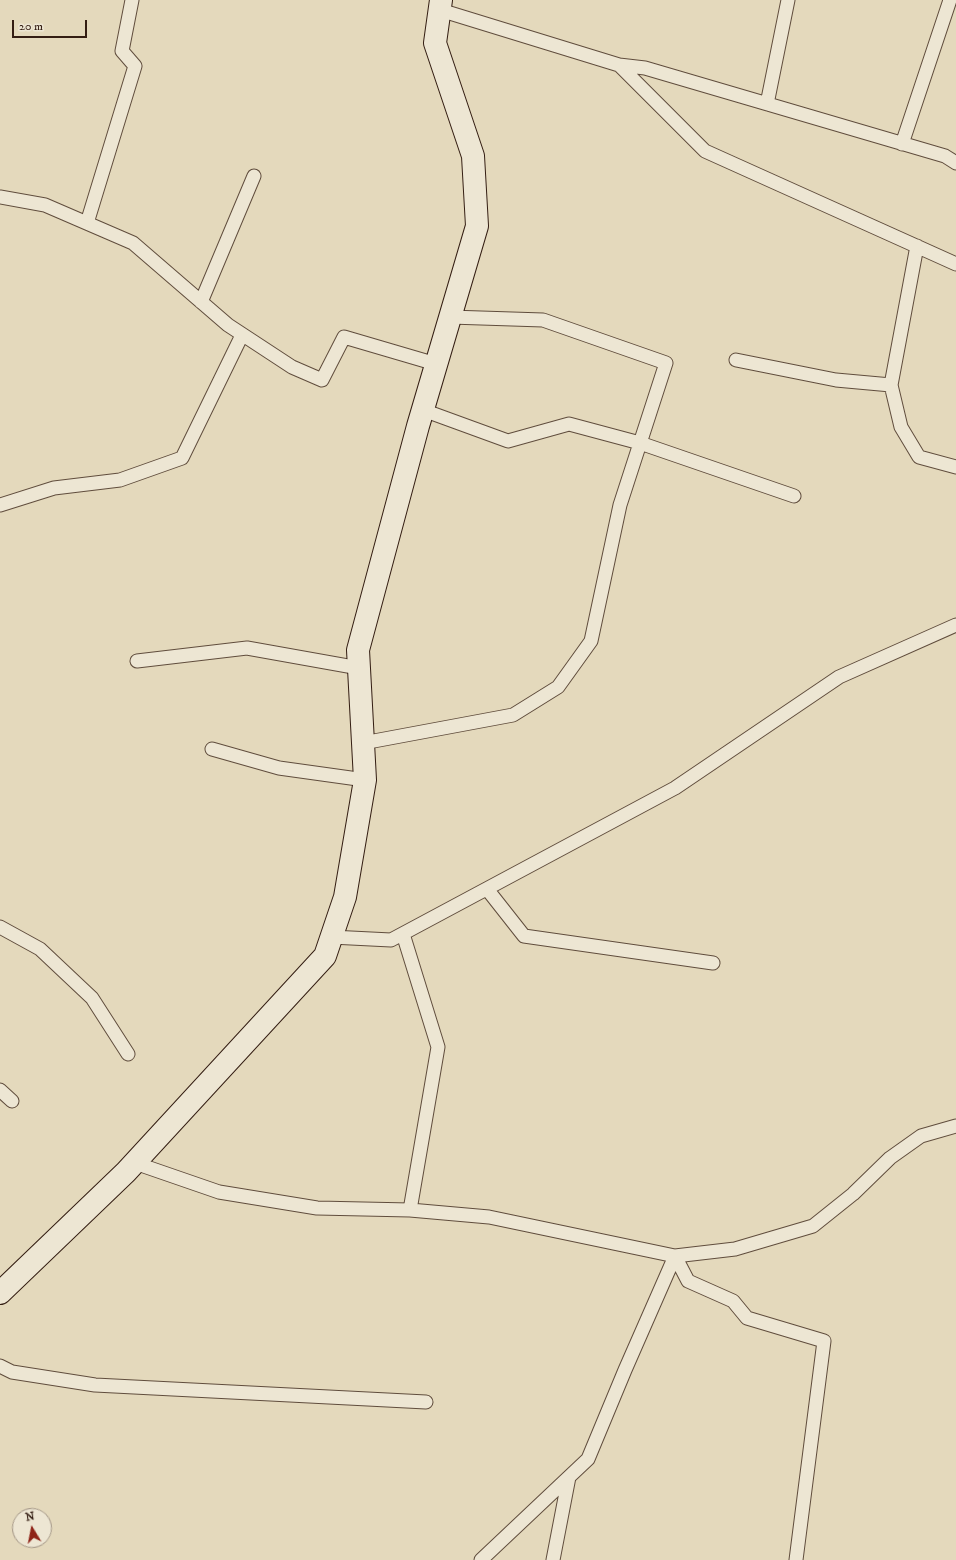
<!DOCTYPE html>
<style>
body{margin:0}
#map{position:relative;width:956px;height:1560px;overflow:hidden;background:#e4d9bc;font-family:"IM FELL DW Pica",serif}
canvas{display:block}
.north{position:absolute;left:12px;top:1508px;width:40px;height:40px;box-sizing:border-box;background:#ede6d3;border:1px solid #a39686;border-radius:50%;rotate:350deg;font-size:11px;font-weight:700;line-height:16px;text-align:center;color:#341e13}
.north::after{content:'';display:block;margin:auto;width:14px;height:18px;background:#8f2418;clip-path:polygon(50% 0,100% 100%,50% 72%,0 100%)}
.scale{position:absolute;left:12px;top:20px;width:75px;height:18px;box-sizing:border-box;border:2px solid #341e13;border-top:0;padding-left:5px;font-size:12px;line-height:14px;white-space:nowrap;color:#341e13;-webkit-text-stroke:3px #ede6d3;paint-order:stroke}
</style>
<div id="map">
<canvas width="956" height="1560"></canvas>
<div class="north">N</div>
<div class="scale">20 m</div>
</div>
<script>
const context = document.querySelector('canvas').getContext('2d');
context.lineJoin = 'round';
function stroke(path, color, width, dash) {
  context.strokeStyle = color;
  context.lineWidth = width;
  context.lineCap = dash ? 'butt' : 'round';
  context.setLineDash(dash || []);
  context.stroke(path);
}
const lane = new Path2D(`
 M440,10l179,55 86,86 251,113
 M619,65l26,3 300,88 11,7
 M767,104l21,-104
 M902,144l48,-144
 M0,197l45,8 88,38 95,82 64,42 30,13 22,-43 92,27
 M87,223l48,-157 -13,-15 10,-51
 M917,246l-26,139 10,42 18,30 37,10
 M201,302l53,-126
 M736,360l100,20 55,5
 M423,410l85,31 61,-17 71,19 154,53
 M0,505l54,-17 66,-8 62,-22 60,-123
 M137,661l110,-13 112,20
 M363,743l150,-28 45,-28 33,-46 29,-136 46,-142 -123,-43 -93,-3
 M212,749l67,19 86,12
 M487,889l37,47 189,27
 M0,927l40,22 52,49 36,56
 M403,934l35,113 -28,163
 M331,937l60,3 284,-152 164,-111 117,-52
 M0,1090l12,11
 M135,1163l84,29 98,16 93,2 79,7 186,39 60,-7 78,-23 40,-32 37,-36 31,-22 35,-10
 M675,1256l13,25 45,20 14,17 77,23 -28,219
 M0,1366l12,6 83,13 331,17
 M481,1560l107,-101 37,-89 50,-114
 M553,1560l16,-83`);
const secondary = new Path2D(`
 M0,1293l126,-121 199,-216 20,-59 20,-117 -7,-130 60,-224 59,-200 -4,-70 -38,-113 6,-43`);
stroke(lane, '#604d3d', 15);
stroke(secondary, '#341e13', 24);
stroke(lane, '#ede6d3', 13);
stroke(secondary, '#ede6d3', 22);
</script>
